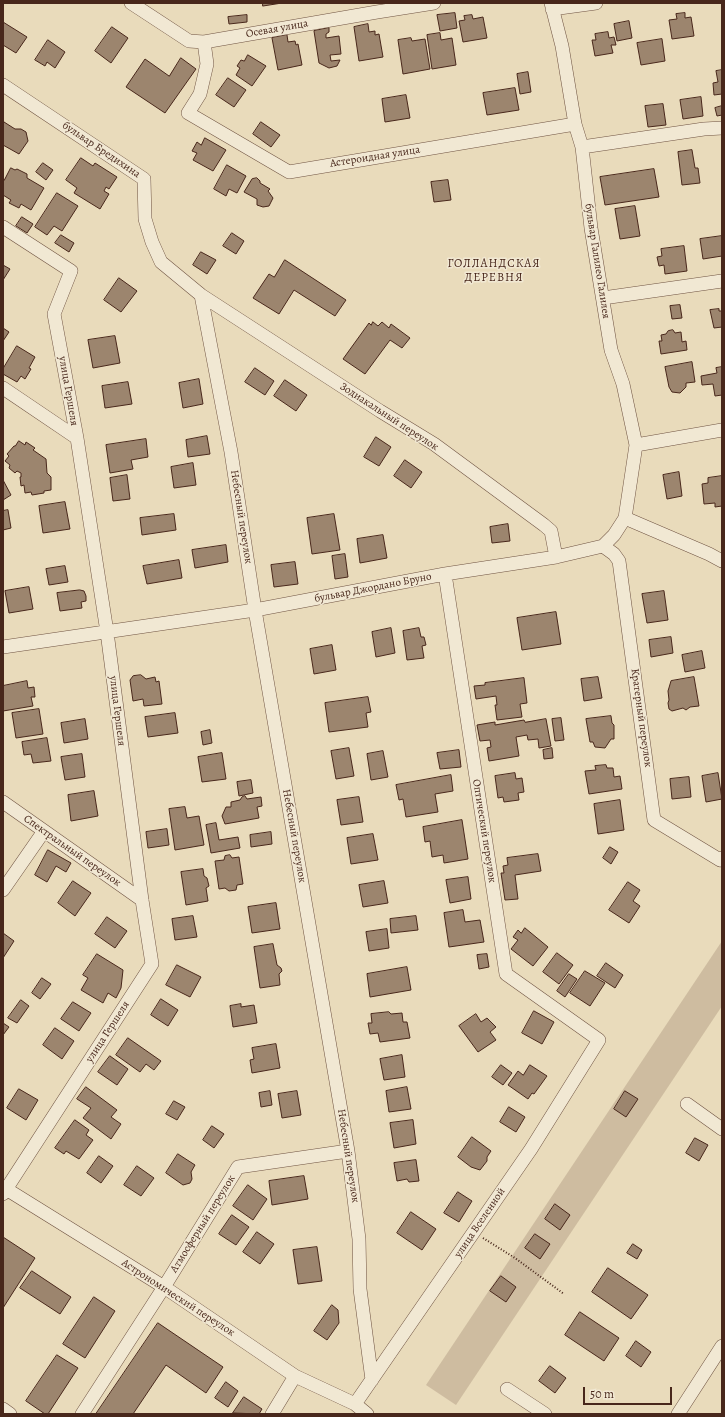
<!DOCTYPE html>
<meta charset="utf-8">
<style>
body{margin:0}
#map{position:relative;width:725px;height:1417px;overflow:hidden;background:#e9dbbb;font-family:Alegreya,serif}
canvas{display:block}
.frame{position:absolute;inset:0;border:4px solid #48271b;pointer-events:none}
.scale{position:absolute;left:583px;top:1387px;width:89px;height:18px;box-sizing:border-box;border:2px solid #48271b;border-top:0;padding-left:5px;font-size:12px;line-height:14px;white-space:nowrap;color:#48271b;-webkit-text-stroke:3px #f1e8d3;paint-order:stroke}
</style>
<div id="map">
<canvas width="725" height="1417"></canvas>
<div class="frame"></div>
<div class="scale">50 m</div>
</div>
<script>
const context = document.querySelector('canvas').getContext('2d');
context.lineJoin = 'round';
function fillPath(path, color) {
  context.fillStyle = color;
  context.fill(path, 'evenodd');
}
function stroke(path, color, width, dash) {
  context.strokeStyle = color;
  context.lineWidth = width;
  context.lineCap = dash ? 'butt' : 'round';
  context.setLineDash(dash || []);
  context.stroke(path);
}
function write(font, color, halo, rows, align = 'center') {
  context.font = font + ' Alegreya,serif';
  context.lineWidth = 3;
  context.setLineDash([]);
  context.textBaseline = 'middle';
  context.strokeStyle = halo;
  context.fillStyle = color;
  for (const [text, x, y, turn = 0] of rows) {
    context.save();
    context.translate(x, y);
    context.rotate((+turn || 0) * Math.PI / 180);
    context.textAlign = isNaN(turn) ? turn : align;
    if (halo) context.strokeText(text, 0, 0);
    context.fillText(text, 0, 0);
    context.restore();
  }
}
const green = new Path2D(`
 M722,941v65l-266,399 -30,-20z`);
const building = new Path2D(`
 M263,3h19l-19,3z
 M455,13l2,15 -17,3 -3,-16z
 M685,13v5l6,-1 3,19 -22,3 -3,-19 8,-1 -1,-5z
 M247,15v7l-18,2 -1,-7z
 M472,15l1,4 10,-2 4,21 -24,4 -4,-21 6,-1 -1,-4z
 M629,21l3,17 -15,3 -3,-17z
 M3,22l24,15 -11,16 -13,-8z
 M368,24l1,8 6,-1v4l4,-1 4,23 -24,4 -5,-34z
 M112,27l16,11 -17,25 -16,-12z
 M329,28v4l-3,2v4l13,-2 2,18 -11,1 1,6 9,-1 -3,6 -8,2 -10,-5 -5,-32z
 M608,32l1,6 5,-1 2,8h-5l2,8 -18,3 -3,-16h4l-1,-6z
 M440,33l1,7 11,-2 4,27 -24,4 -5,-34z
 M287,35l1,7 7,-1 1,4 2,-1 4,21 -24,5 -6,-32z
 M411,38l1,3 13,-2 5,30 -27,5 -5,-34z
 M662,39l3,22 -24,4 -4,-22z
 M48,40l17,12 -10,16 -8,-6 -2,4 -10,-6z
 M248,55l18,11 -14,20 -16,-11 4,-7 -3,-2 4,-6 3,1z
 M181,58l15,11 -31,44 -39,-26 19,-28 24,17z
 M722,70v24l-8,1 -1,-12 5,-1 -2,-11z
 M528,72l3,20 -11,2 -3,-20z
 M228,78l18,12 -12,17 -18,-12z
 M515,88l4,22 -32,5 -4,-22z
 M406,95l4,23 -25,4 -3,-23z
 M701,97l2,19 -20,3 -3,-19z
 M663,104l3,21 -18,2 -3,-21z
 M722,106v9l-5,1 -2,-8z
 M4,122l11,7h6l5,3 2,9 -9,13 -16,-9v-21z
 M261,122l19,13 -9,12 -18,-13z
 M205,138l21,12 -13,21 -20,-11 4,-7 -5,-2 5,-9 4,3z
 M692,150l3,18h3l2,15 -18,2 -4,-33z
 M81,158l12,8 2,-3 22,14 -8,12 -3,-2 -2,4 5,3 -9,15 -26,-16 3,-5 -11,-8z
 M43,163l10,7 -7,10 -10,-8z
 M227,165l19,11 -9,17 -8,-4 -3,7 -12,-7z
 M11,168l4,2 2,-1 10,5v4l17,10 -13,22 -10,-6 -2,4 -10,-5 2,-3 -8,-5v-16l1,1z
 M654,169l5,28 -54,8 -5,-28z
 M257,178l3,3v2l10,6 -2,2 5,7 -4,8 -6,1 -6,-2v-6l-13,-7 8,-13z
 M448,180l3,20 -17,2 -3,-20z
 M57,193l21,13 -16,25 -8,-5 -7,9 -12,-8z
 M635,206l5,30 -20,3 -5,-30z
 M22,217l11,7 -6,9 -11,-7z
 M232,233l12,8 -8,13 -13,-8z
 M61,235l13,8 -5,9 -14,-9z
 M722,236v20l-19,3 -3,-20z
 M684,246l3,25 -22,3 -1,-9 -5,1 -2,-9 5,-1 -1,-7z
 M201,252l15,8 -9,14 -14,-9z
 M285,260l61,40 -11,16 -41,-26 -15,24 -26,-16 16,-24 5,3z
 M3,265l7,4 -7,11z
 M119,278l18,13 -16,21 -17,-12z
 M680,305l2,13 -10,1 -2,-13z
 M719,309v2h3v16l-8,1 -4,-18z
 M373,322l5,4 4,-4 7,6 2,-4 19,14 -8,10 -12,-8 -25,34 -22,-15 26,-36 2,2z
 M3,328l6,4 -6,9z
 M673,330l2,3 6,-1 1,10 4,-1 1,9 -26,4 -2,-13h3l-1,-6 5,-1 2,-3z
 M115,336l5,27 -27,5 -5,-28z
 M17,346l18,11 -6,11 2,1 -6,10 -4,-3 -4,6 -14,-8v-5z
 M692,362l3,20 -9,1v4l-6,6 -8,-1 -3,-5 -4,-20z
 M722,367v28l-7,1 -2,-12 -11,1 -1,-9 16,-3 -1,-5z
 M255,368l19,13 -9,14 -20,-13z
 M199,379l4,25 -20,4 -4,-25z
 M285,380l22,15 -11,16 -22,-15z
 M128,382l4,22 -27,4 -3,-22z
 M207,436l3,18 -22,3 -2,-17z
 M376,437l15,10 -12,19 -15,-9z
 M146,439l2,18 -17,3 2,9 -23,4 -4,-28z
 M19,441l6,4 1,-3 9,6 -2,2 13,9 1,14 4,4v13l-7,1v2l-12,2 -1,-3 -6,1 -1,-8 -3,1 -1,-9h1v-4l-4,-2 -2,2 -6,-5 1,-3 -5,-4 4,-5 -2,-2 7,-8h1z
 M405,460l17,12 -11,16 -17,-12z
 M193,463l3,22 -22,3 -3,-21z
 M679,472l3,24 -15,3 -4,-24z
 M127,475l3,24 -17,2 -3,-23z
 M722,476v30l-7,1v-4l-11,1 -2,-20 6,-1v-5z
 M3,480l8,15 -8,5z
 M65,502l5,27 -27,4 -4,-27z
 M8,510l3,18 -8,2v-19z
 M174,514l2,16 -34,5 -2,-17z
 M334,514l6,36 -28,4 -5,-36z
 M508,524l2,17 -18,2 -2,-16z
 M383,535l4,23 -27,5 -3,-24z
 M226,545l2,17 -33,6 -3,-18z
 M345,554l3,23 -13,2 -3,-23z
 M179,560l3,18 -35,6 -4,-18z
 M295,562l3,22 -24,3 -3,-22z
 M65,566l3,16 -19,3 -3,-16z
 M29,587l4,22 -24,4 -4,-22z
 M80,590l4,1 2,5v5l-5,1 1,6 -22,3 -3,-18z
 M664,591l4,29 -21,3 -5,-29z
 M556,612l5,32 -39,6 -5,-32z
 M391,628l4,25 -19,4 -4,-25z
 M419,628l2,9h3l2,8 -4,1 2,12 -17,2 -4,-29z
 M671,637l2,16 -22,4 -2,-17z
 M332,645l4,25 -22,4 -4,-25z
 M702,651l3,17 -20,4 -3,-17z
 M141,675l5,4 9,-2 1,5 3,-1 3,23 -18,2 -1,-7 -10,2 -3,-21 3,-4z
 M598,677l4,21 -18,3 -3,-22z
 M694,677l5,29 -9,1 -4,3 -3,-2 -11,3 -3,-2 -1,-6 1,-3 -1,-9 3,-10z
 M524,678l3,25 -7,1 2,13 -25,3 -2,-15h2l-1,-9 -20,3 -2,-13 11,-1v-2z
 M27,681l1,7 6,-1 1,10h-4l2,9 -30,5v-25z
 M368,697l3,15 -5,1 2,14 -39,5 -4,-29z
 M39,709l4,25 -27,4 -4,-25z
 M175,713l3,20 -30,4 -3,-20z
 M611,716l1,7 2,2v14h-3l-6,9 -10,-1 -2,-5h-3l-4,-23z
 M561,718l3,22 -9,1 -3,-22z
 M85,719l3,20 -24,4 -3,-20z
 M546,719l5,27 -12,2 -1,-9 -10,1 -1,-5 -11,2 3,19 -30,5 -2,-13 4,-1 -1,-7 -10,1 -3,-16 18,-3v3l29,-5 1,2z
 M210,730l2,13 -9,2 -2,-13z
 M47,738l4,23 -18,2 -2,-9 -7,1 -2,-13z
 M349,748l5,28 -18,3 -5,-28z
 M552,748l1,10 -9,1 -1,-9z
 M459,750l2,17 -21,2 -3,-16z
 M383,751l5,26 -17,3 -4,-26z
 M222,753l4,26 -24,3 -4,-25z
 M82,754l3,23 -20,3 -4,-23z
 M606,765l1,3h6l1,9 6,-1 2,13 -33,5 -4,-23 11,-1 -1,-4z
 M515,773l1,6 6,-1 2,14 -6,1 1,7 -15,2 -1,-5 -5,1 -3,-22z
 M718,773l4,26 -16,3 -4,-26z
 M451,775l2,16 -18,3 3,18 -32,5 -3,-18 -4,1 -3,-15z
 M689,777l2,20 -19,2 -2,-20z
 M251,780l2,13 -14,3 -2,-14z
 M94,791l4,25 -27,5 -3,-26z
 M245,796l2,3 14,-2 1,9 -5,1 2,11 -34,6 -3,-8 4,-9h5v-5l9,-2 2,-3z
 M359,797l4,25 -22,3 -4,-25z
 M620,800l4,30 -26,4 -4,-30z
 M185,807l2,11 12,-2 5,29 -29,5 -6,-41z
 M462,820l6,39 -24,4 -1,-8 -11,2 -2,-16 -5,1 -2,-15z
 M216,823l3,17 19,-3 2,11 -29,5 -5,-28z
 M167,829l2,16 -21,3 -2,-16z
 M271,832l1,12 -21,3 -1,-12z
 M373,834l5,26 -27,4 -4,-26z
 M610,847l8,5 -7,12 -8,-6z
 M48,850l23,13 -5,9 -10,-6 -9,16 -12,-7z
 M538,854l3,17 -26,4 3,24 -13,1 -4,-27h3l-1,-7 5,-1 -1,-7z
 M230,855l2,3 7,-1 4,27 -6,1 -1,5 -7,1 -4,-3 -6,1 -4,-28 9,-1 1,-4z
 M203,869l1,7 3,2 2,8 -3,2 2,13 -22,4 -5,-33z
 M468,877l3,22 -21,4 -4,-23z
 M73,881l18,12 -16,23 -17,-13z
 M384,881l4,22 -25,4 -4,-22z
 M628,882l12,8 -7,11 7,5 -11,17 -20,-13z
 M276,903l4,26 -28,4 -4,-26z
 M463,910l2,12 15,-2 4,22 -35,5 -5,-34z
 M193,916l4,21 -22,3 -3,-21z
 M416,916l2,14 -27,3 -1,-14z
 M107,917l20,14 -12,17 -20,-14z
 M525,928l23,19 -15,19 -22,-17 7,-9 -5,-3 5,-7 3,3z
 M387,929l2,19 -20,3 -3,-19z
 M3,933l11,8 -11,17z
 M273,944l4,21 4,3 1,3 -3,3 1,11 -20,3 -6,-41z
 M557,953l16,12 -14,19 -16,-12z
 M97,954l26,16 -2,18 -5,10 -8,-5 -5,10 -22,-13 7,-12 -5,-3z
 M487,954l2,13 -10,2 -2,-14z
 M606,963l17,12 -8,13 -18,-12z
 M177,965l24,12 -11,20 -24,-12z
 M407,967l4,23 -41,7 -3,-23z
 M585,971l20,12 -15,23 -20,-13z
 M569,974l8,5 -12,18 -8,-6z
 M42,978l9,6 -11,15 -8,-6z
 M161,999l17,11 -10,16 -17,-11z
 M21,1000l8,6 -12,17 -9,-5z
 M73,1002l18,11 -12,18 -18,-12z
 M241,1004v3l13,-2 3,18 -24,4 -3,-21z
 M534,1011l20,11 -12,22 -20,-11z
 M389,1012l2,2 11,-1 1,9h4l3,16 -30,4 -2,-9 -8,1 -2,-11h4l-1,-9z
 M476,1014l5,8 6,-4 9,9 -6,5 6,8 -18,12 -19,-26z
 M3,1023l6,4 -6,8z
 M55,1028l19,13 -12,18 -19,-14z
 M128,1038l33,23 -7,9 -8,-6 -6,8 -24,-17z
 M276,1044l4,24 -28,5 -2,-13 4,-1 -2,-11z
 M402,1055l3,22 -21,3 -4,-21z
 M110,1056l18,13 -11,16 -19,-13z
 M501,1065l11,8 -9,12 -11,-8z
 M530,1065l17,11 -13,18 -2,-1 -4,6 -20,-14 10,-14 5,4z
 M86,1087l31,23 -6,7 10,7 -10,15 -28,-21 8,-10 -14,-9z
 M407,1087l4,22 -22,3 -3,-21z
 M19,1089l19,11 -12,20 -19,-12z
 M270,1091l2,14 -11,2 -2,-14z
 M297,1091l4,24 -19,3 -4,-24z
 M625,1091l13,8 -12,18 -12,-8z
 M174,1101l11,6 -8,13 -11,-6z
 M509,1107l16,10 -9,15 -16,-10z
 M75,1120l14,10 -3,5 7,5 -14,19 -13,-8 -2,3 -9,-6z
 M413,1120l3,24 -22,4 -4,-25z
 M212,1126l12,8 -10,14 -11,-8z
 M472,1137l19,14 -4,6v4l-7,9 -9,-3 -13,-10z
 M695,1138l13,7 -9,16 -13,-8z
 M178,1154l17,11 -4,7 1,7 -2,4 -7,2 -17,-12z
 M99,1156l14,10 -12,17 -14,-10z
 M416,1160l3,21 -10,1 -2,-3 -10,2 -3,-18z
 M137,1166l17,12 -13,18 -17,-11z
 M304,1176l4,23 -36,6 -3,-24z
 M248,1185l19,14 -14,21 -20,-14z
 M458,1192l14,9 -13,21 -15,-9z
 M555,1204l15,11 -10,15 -15,-11z
 M411,1212l25,17 -14,21 -25,-17z
 M232,1215l17,12 -13,18 -17,-11z
 M257,1232l17,12 -14,20 -17,-12z
 M535,1234l15,10 -10,15 -15,-11z
 M3,1237l32,21 -32,50z
 M633,1244l9,6 -5,9 -10,-6z
 M317,1247l5,34 -24,3 -5,-34z
 M608,1268l40,27 -17,24 -39,-27z
 M32,1271l39,26 -11,17 -40,-26z
 M501,1276l15,11 -10,15 -16,-11z
 M94,1297l21,14 -30,47 -22,-14z
 M332,1305l6,5 1,13 -12,17 -13,-9z
 M580,1312l39,26 -15,23 -39,-26z
 M158,1323l65,44 -17,26 -40,-28 -33,49h-37z
 M636,1341l15,11 -10,15 -15,-11z
 M57,1355l21,13 -30,46h-3l-19,-13z
 M550,1366l16,12 -11,15 -16,-12z
 M226,1382l12,9 -10,16 -13,-9z
 M244,1397l18,12 -3,5 -26,-1z`);
const path = new Path2D(`
 M483,1238l32,20 49,36`);
const minor = new Path2D(`
 M131,3l58,38 15,1 173,-30 57,-9
 M552,9l44,-6
 M204,42l3,22 -7,30 -12,19 101,59 286,-48
 M3,85l141,94 1,40 7,23 9,20 40,33 179,116 54,33 110,81 7,6 5,26
 M582,147l122,-18 18,-1
 M3,227l68,44 -17,43 23,124 30,194 35,268 10,64 -149,230
 M201,295l30,157 24,158 93,541 11,88 1,50 12,91
 M603,298l119,-17
 M3,388l74,50
 M636,445l86,-15
 M625,518l84,36 13,7
 M603,546l11,8 5,7 35,259 66,40 2,-2
 M3,647l252,-37 190,-36 111,-17 47,-11 11,-11 11,-17 11,-73 -13,-61 -12,-34 -20,-122 -9,-81 -7,-23 -13,-78 -11,-43
 M3,802l139,98
 M3,890l41,-59
 M687,1104l35,25
 M3,1187l161,100 131,89 60,28 12,10
 M507,1389l38,25
 M355,1404l176,-255 68,-109 -93,-66 -61,-400
 M3,1409l7,5
 M82,1414l82,-127 74,-120 110,-16
 M272,1414l23,-38
 M678,1414l44,-68`);
const streetNames = [
 ["Осевая улица",277,29,-10],
 ["бульвар Бредихина",101,150,34],
 ["Астероидная улица",375,157,-9],
 ["бульвар Галилео Галилея",597,261,81],
 ["улица Гершеля",68,391,80],
 ["Зодиакальный переулок",389,417,33],
 ["Небесный переулок",241,517,81],
 ["бульвар Джордано Бруно",373,588,-11],
 ["улица Гершеля",117,711,83],
 ["Кратерный переулок",641,718,82],
 ["Оптический переулок",484,831,81],
 ["Небесный переулок",294,836,80],
 ["Спектральный переулок",72,851,35],
 ["улица Гершеля",108,1032,-57],
 ["Небесный переулок",348,1156,81],
 ["улица Вселенной",480,1223,-56],
 ["Атмосферный переулок",203,1224,-58],
 ["Астрономический переулок",178,1298,33]
];
const neighbourhoodNames = [
 ["ГОЛЛАНДСКАЯ",494,264],
 ["ДЕРЕВНЯ",494,278]
];
fillPath(green, '#cebca0');
fillPath(building, '#9c856e');
stroke(building, '#48271b', 1);
stroke(minor, '#705443', 14);
stroke(path, '#48271b', 2, [1, 2]);
stroke(minor, '#f1e8d3', 13);
write('11px', '#48271b', '#f1e8d3', streetNames);
context.letterSpacing = '1px';
write('12px', '#48271b', '#f1e8d3', neighbourhoodNames);
context.letterSpacing = '0px';
</script>
